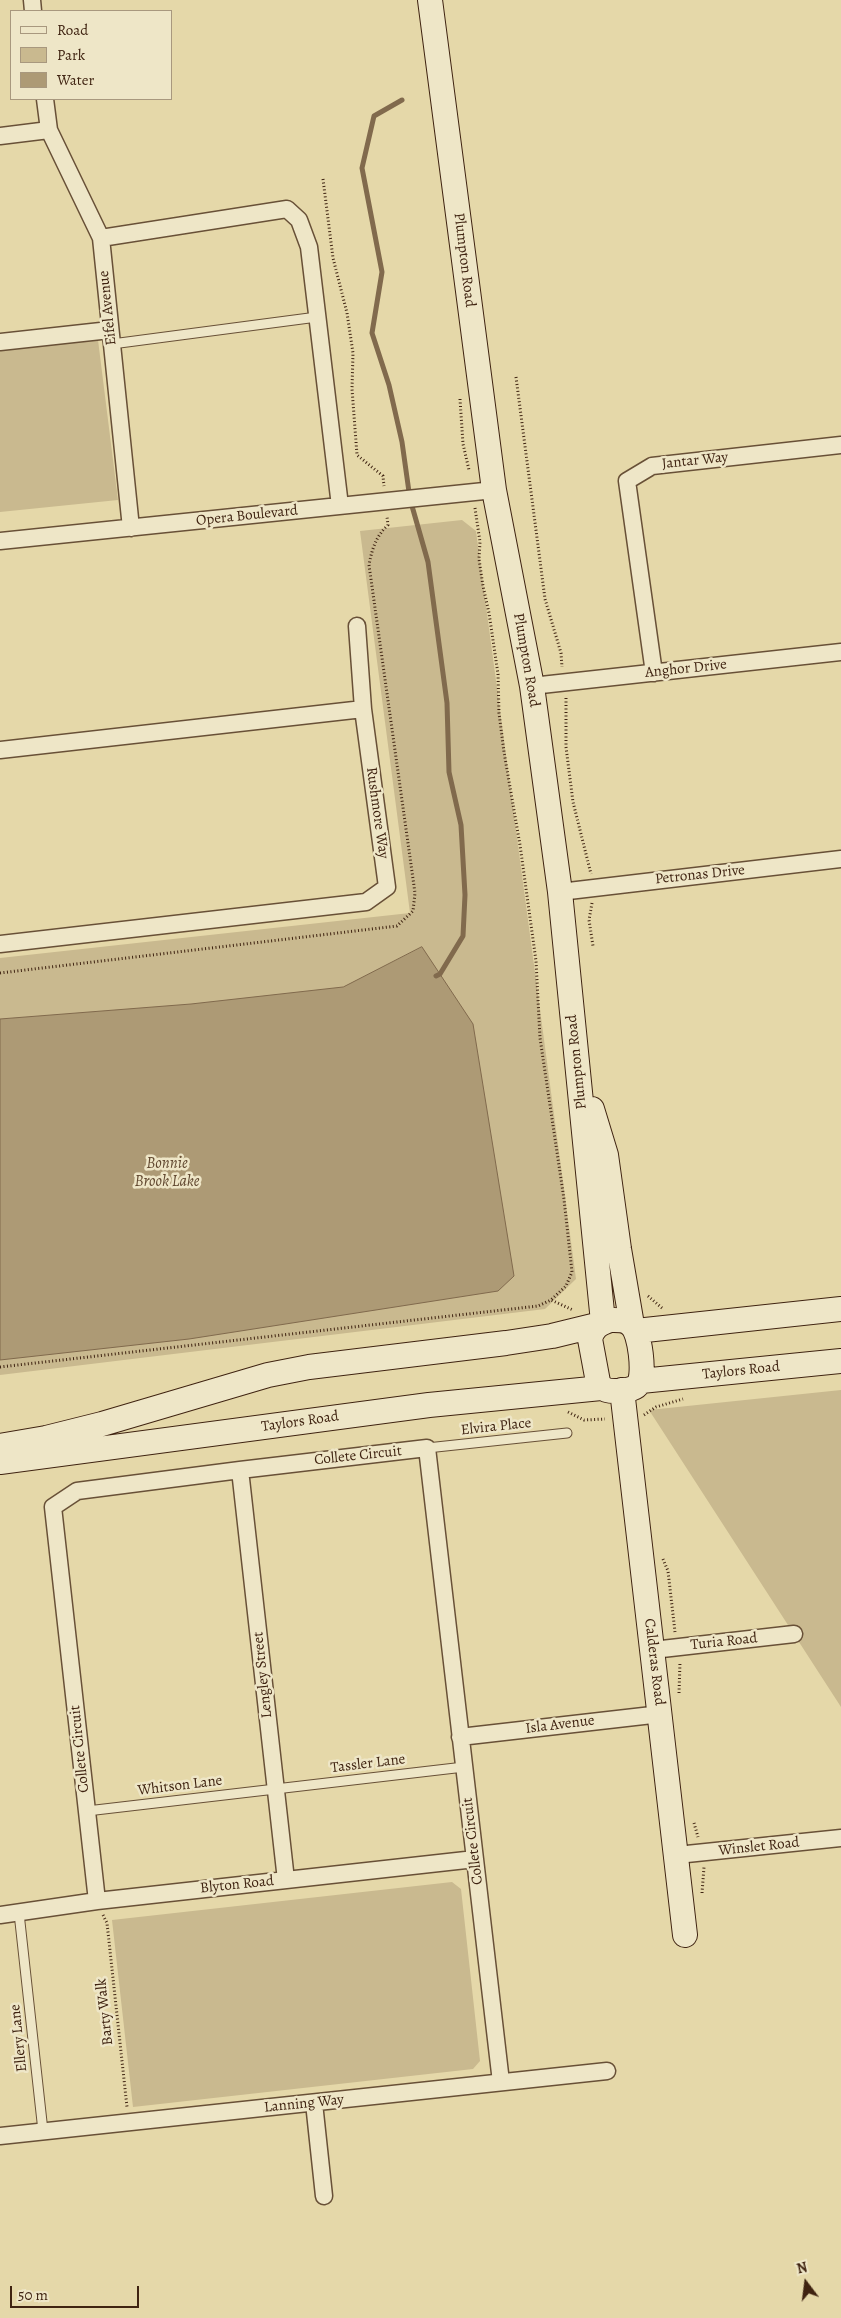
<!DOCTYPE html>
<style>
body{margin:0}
#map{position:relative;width:841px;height:2318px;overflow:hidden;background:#e5d8a9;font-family:Alegreya,serif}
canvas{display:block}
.legend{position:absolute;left:10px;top:10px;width:162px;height:90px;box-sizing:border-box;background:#eee6c7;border:1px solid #a8987e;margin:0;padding:6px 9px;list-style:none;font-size:15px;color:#3f2311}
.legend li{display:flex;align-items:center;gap:10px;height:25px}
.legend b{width:25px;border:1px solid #a8987e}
.north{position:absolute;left:781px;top:2258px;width:50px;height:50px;-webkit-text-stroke:4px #eee6c7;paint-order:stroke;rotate:345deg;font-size:14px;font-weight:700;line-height:20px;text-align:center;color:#3f2311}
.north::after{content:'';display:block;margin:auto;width:18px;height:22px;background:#3f2311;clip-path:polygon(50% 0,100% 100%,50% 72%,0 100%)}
.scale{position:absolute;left:10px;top:2286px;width:129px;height:22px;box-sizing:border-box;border:2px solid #3f2311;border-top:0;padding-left:6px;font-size:15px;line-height:18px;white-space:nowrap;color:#3f2311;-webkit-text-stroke:4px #eee6c7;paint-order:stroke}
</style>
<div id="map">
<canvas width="841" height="2318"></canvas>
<ul class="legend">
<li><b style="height:6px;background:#eee6c7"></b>Road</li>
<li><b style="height:14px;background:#c9b98f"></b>Park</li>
<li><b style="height:14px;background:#ad9a75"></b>Water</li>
</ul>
<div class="north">N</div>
<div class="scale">50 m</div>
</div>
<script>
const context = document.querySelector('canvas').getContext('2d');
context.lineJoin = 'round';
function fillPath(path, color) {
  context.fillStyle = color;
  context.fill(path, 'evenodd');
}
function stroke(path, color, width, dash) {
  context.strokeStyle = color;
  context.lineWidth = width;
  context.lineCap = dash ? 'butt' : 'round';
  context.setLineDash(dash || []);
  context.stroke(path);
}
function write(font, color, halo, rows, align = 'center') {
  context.font = font + ' Alegreya,serif';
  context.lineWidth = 5;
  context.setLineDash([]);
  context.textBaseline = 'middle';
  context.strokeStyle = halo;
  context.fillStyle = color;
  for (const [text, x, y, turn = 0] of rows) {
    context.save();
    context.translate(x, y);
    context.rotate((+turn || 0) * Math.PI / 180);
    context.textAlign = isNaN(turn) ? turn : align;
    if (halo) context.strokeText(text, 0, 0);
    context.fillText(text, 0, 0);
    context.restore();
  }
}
const green = new Path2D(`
 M98,340l20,160 -118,12v-162z
 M462,520l14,11 100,748 -31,30 -545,66v-417l410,-45 -50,-382z
 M841,1390v317l-192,-297z
 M452,1882l9,7 19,172 -7,8 -340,38 -21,-187z`);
const water = new Path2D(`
 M422,947l51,77 41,252 -16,15 -309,48 -189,21v-341l191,-15 152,-17z`);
const stream = new Path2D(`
 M402,100l-28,16 -12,52 20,104 -10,61 17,52 13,57 8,57 18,63 19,141 2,69 12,53 4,70 -2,41 -23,38 -4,2`);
const path = new Path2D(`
 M323,179l10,79 14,55 6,40 -1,36 5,66 26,21 1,10
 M516,377l29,222 16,54 1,14
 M460,399l3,45 6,26
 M475,508l5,34 -1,17 4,27 6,27 9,61 1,39 5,39 16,93 16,116 4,77 24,161 8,73 -6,14 -15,14
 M566,698v49l7,55 18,72
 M592,903l-3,17 4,26
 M0,973l397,-47 16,-15 2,-18 -46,-328c3,-16 7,-29 19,-40l-1,-8
 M648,1296l14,12
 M0,1367l538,-61 13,-6 22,10
 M568,1412l16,8 21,-1
 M644,1415l12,-8 27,-8
 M663,1559l5,12 7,61
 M679,1693l1,-31
 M694,1823l4,14
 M702,1893l2,-26
 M103,1915l4,8 20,184`);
const lane = new Path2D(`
 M112,344l205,-27
 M427,1448l140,-15
 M87,1811l377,-44
 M19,1913l24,218`);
const street = new Path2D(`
 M32,0l1,11
 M45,99l4,31 52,108 30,290
 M0,136l49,-6
 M101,238l186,-29 12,11 10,27 31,259
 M0,342l110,-12
 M0,541l494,-51
 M357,626l6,83
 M654,673l-27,-192 25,-15 189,-21
 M532,686l309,-34
 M0,750l363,-41 24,178 -21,15 -366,42
 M560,892l281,-33
 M240,1470l46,410
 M653,1650l141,-16
 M460,1737l201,-23
 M677,1855l164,-17
 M97,1901l-44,-394 24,-16 163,-21 187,-22 74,634
 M0,1915l97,-14 378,-42
 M314,2103l10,93
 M0,2136l607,-65`);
const secondary = new Path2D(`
 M430,0l64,490 38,196 28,206 43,430
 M592,1109l14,46 13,94 13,76
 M610,1320c8,0 16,-1 22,6 8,7 13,48 7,57 -4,7 -14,7 -21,8 -10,0 -15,0 -20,-9l-8,-43c3,-12 9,-15 20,-19z
 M636,1331l205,-22
 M641,1381l200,-20
 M622,1390l63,545
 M0,1446l46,-8 56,-14 166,-49 41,-8 197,-24 46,-7 45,-11
 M0,1462l429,-57 172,-17`);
const streetNames = [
 ["Plumpton Road",464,260,83],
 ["Eifel Avenue",108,308,-96],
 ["Jantar Way",695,461,-6],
 ["Opera Boulevard",247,516,-6],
 ["Plumpton Road",526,660,80],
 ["Anghor Drive",686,669,-6],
 ["Rushmore Way",377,813,82],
 ["Petronas Drive",700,875,-6],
 ["Plumpton Road",577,1062,-96],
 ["Taylors Road",741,1371,-6],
 ["Taylors Road",300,1422,-8],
 ["Elvira Place",496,1427,-6],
 ["Collete Circuit",358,1456,-6],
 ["Turia Road",724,1642,-6],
 ["Calderas Road",654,1662,83],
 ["Lengley Street",263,1675,-96],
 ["Isla Avenue",560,1725,-7],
 ["Collete Circuit",80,1749,-96],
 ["Tassler Lane",368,1764,-7],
 ["Whitson Lane",180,1786,-7],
 ["Collete Circuit",473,1841,-97],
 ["Winslet Road",759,1847,-6],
 ["Blyton Road",237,1885,-6],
 ["Barty Walk",105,2012,-96],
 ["Ellery Lane",19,2038,-96],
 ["Lanning Way",304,2104,-6]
];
const waterNames = [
 ["Bonnie",167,1164],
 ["Brook Lake",167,1182]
];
fillPath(green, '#c9b98f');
fillPath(water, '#ad9a75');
stroke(water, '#816a4d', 1);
stroke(stream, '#816a4d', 5);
stroke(lane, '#685037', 11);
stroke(street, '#685037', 19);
stroke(secondary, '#3f2311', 26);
stroke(path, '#3f2311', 3, [1, 2.5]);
stroke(lane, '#eee6c7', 9);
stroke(street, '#eee6c7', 16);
stroke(secondary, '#eee6c7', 24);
write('15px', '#3f2311', '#eee6c7', streetNames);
write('italic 16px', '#60472f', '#eee6c7', waterNames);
</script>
